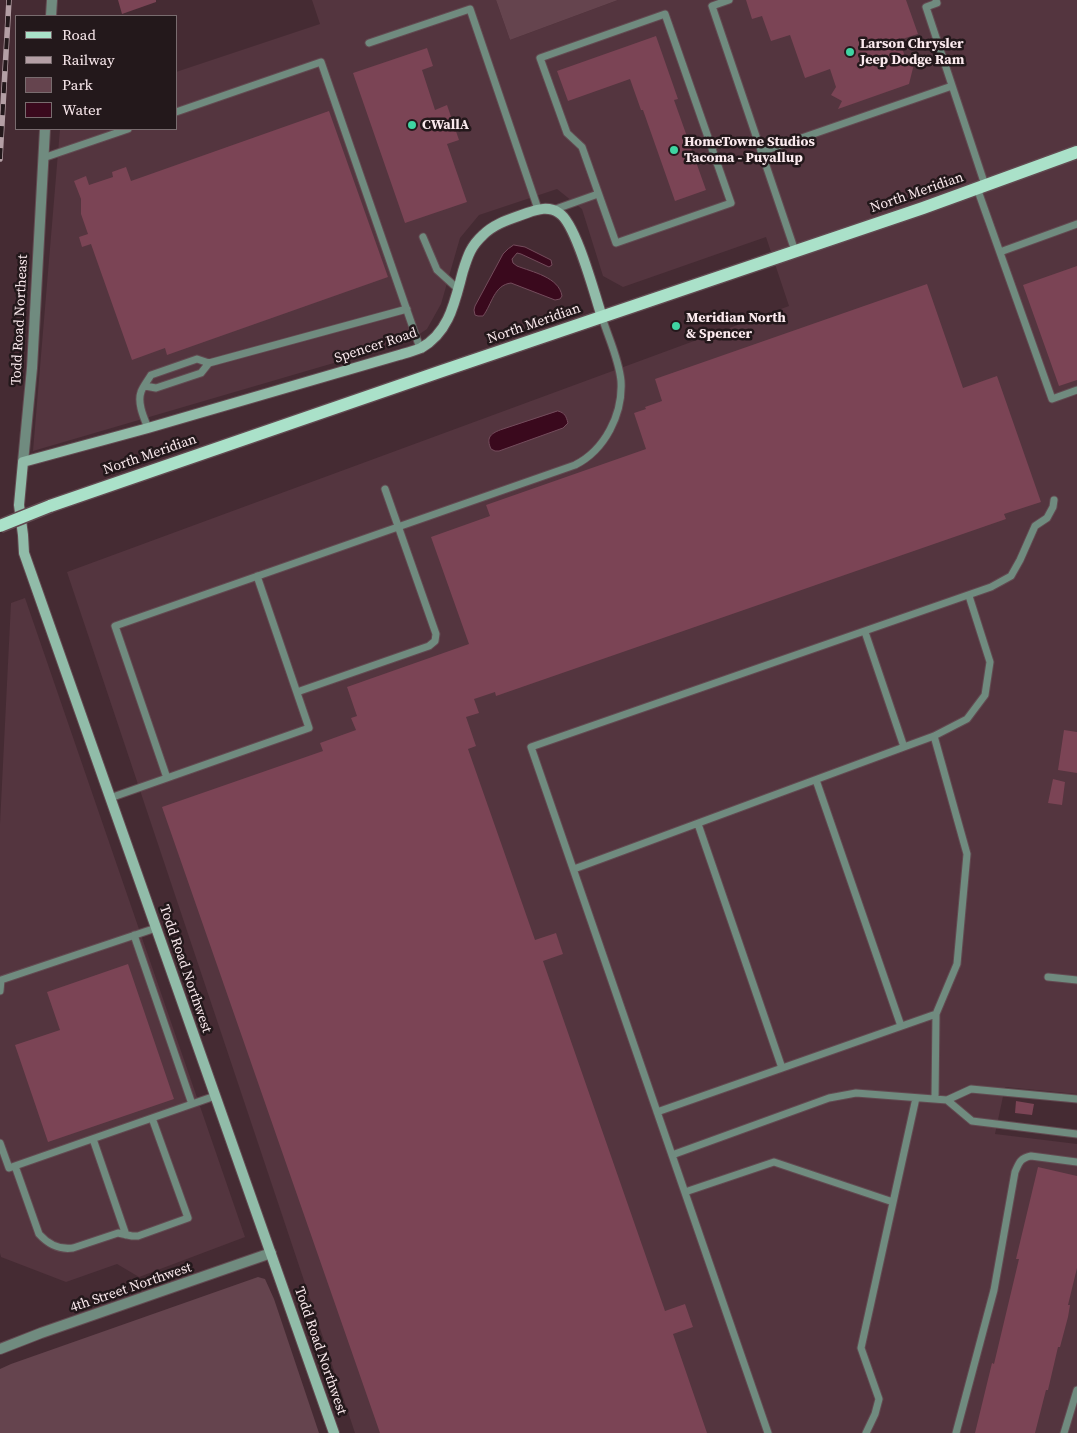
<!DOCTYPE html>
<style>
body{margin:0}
#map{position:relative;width:1077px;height:1433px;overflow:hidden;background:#452b33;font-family:"Source Serif 4",serif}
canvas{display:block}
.legend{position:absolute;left:15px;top:15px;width:162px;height:115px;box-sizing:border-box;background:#23181b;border:1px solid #796c6f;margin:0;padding:6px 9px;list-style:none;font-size:15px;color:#fbeaee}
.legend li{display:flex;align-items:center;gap:10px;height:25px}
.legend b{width:25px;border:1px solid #796c6f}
</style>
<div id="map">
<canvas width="1077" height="1433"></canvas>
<ul class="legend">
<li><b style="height:6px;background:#aae1c9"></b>Road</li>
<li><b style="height:6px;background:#b49fa5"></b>Railway</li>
<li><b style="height:14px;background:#65444e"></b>Park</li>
<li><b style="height:14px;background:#3a091d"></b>Water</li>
</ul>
</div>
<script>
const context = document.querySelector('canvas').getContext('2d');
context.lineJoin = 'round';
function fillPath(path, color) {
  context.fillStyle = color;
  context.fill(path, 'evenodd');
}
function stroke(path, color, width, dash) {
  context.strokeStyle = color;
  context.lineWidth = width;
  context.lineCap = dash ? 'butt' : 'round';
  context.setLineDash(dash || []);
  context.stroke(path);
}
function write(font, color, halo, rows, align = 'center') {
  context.font = font + ' "Source Serif 4",serif';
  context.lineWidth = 5;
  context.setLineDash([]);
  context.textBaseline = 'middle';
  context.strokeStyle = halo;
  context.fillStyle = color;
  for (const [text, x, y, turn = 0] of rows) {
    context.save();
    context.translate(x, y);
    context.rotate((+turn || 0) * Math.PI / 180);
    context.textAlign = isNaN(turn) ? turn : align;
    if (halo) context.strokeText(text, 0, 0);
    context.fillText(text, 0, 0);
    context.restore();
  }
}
const built = new Path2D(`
 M312,0h184l14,40 108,-40h459v1094l-72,-7 -10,47 82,10v289h-722l-288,-861 722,-266 -23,-69 -143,50 -20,-11 -21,-67 -25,-20 -78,26 -19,23 -19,66 -14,25 -18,12 -376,110 27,-322h116v-57l144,-48z
 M25,598l220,639 -106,40 -22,-13 -51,18 -65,-25 -1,-4v-429l11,-221z`);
const green = new Path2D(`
 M496,0h122l-108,40z
 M258,1277l7,2 9,20 45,134h-319v-64l11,-5z`);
const water = new Path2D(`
 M514,245l11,2 26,13 1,5 -3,2 -28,-13 -4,-1 -5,6 1,4 4,3c15,6 42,11 45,30l-2,3 -5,1 -44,-17c-17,2 -19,21 -28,33h-5l-3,-1 -1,-5 1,-4 28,-52 5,-5z
 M558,411c7,2 8,5 10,12l-5,5 -64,23h-4l-4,-2c-5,-11 -1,-15 9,-19z`);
const building = new Path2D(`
 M118,0h38v2l-34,12z
 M746,0h160l12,34 -19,6 8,22 7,2 -5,20 -71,25 4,-8 -11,-6 5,-8 -6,-18 -25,9 -15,-43 -19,6 -9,-25 -10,3z
 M656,36l22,63 -4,1 32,90 -31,11 -32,-91h-2l-11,-31 -62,22 -11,-30z
 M427,48l6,18 -11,4 13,40 12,-5 12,35 -12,4 20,58 -62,21 -52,-150z
 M329,111l59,166 -221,78 -2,-7 -33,12 -41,-116 -9,3 -3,-10 9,-3 -7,-20v-15l-7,-18 12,-5 3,9 24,-8 -1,-5 14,-5 5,14z
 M1077,266v114l-18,6 -36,-101z
 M927,284l36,104 34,-12 44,126 -37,12 2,5 -510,177 -1,-4 -21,7 5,14 -13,4 10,29 -8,3 67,191 21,-7 7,21 -20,7 122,350 20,-7 8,23 -20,7 34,99h-327l-218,-626 161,-56 -3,-8 36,-13 -5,-12 6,-2 -10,-29 122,-43 -38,-107 59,-21 -4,-11 160,-56 -12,-36 12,-4 -1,-2 17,-6 -7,-22z
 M1064,730l13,2v41l-19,-3z
 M1053,779l12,3 -3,23 -14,-2z
 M128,964l46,135 -126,43 -33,-97 45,-15 -13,-38z
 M1016,1101l18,3 -2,11 -17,-2z
 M1038,1167l39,9v92l-9,37h2l-2,12 -8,30h-2l-10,43h-2l-11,43h-60l17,-70 2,1 25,-105h-3z`);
const lane = new Path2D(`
 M729,0l-17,6 83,245
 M936,0l1,3 -11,4 59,178
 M665,14l66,189 -115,40 -34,-96 -15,-14 -27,-75z
 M369,43l101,-34 68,200
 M176,112l145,-50 99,286
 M761,152l191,-66
 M43,158l85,-29
 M977,188l75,211 25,-9
 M553,210l45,-16
 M423,237l14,33 21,19
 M1000,252l77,-28
 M145,386l11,2 45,-15 8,-10
 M148,428c-4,-10 -11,-25 -7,-36 1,-4 7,-12 10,-17l46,-16 12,4 198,-54
 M865,632l39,115
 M297,692l132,-46 6,-5 1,-7 -51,-145
 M934,736l33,118 -10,110 -21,50 -1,85
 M167,778l-52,-152 460,-161c30,-15 48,-51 46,-84 -2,-22 -13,-44 -19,-64
 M816,780l85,246
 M110,798l199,-70 -52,-152
 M698,824l84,244
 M574,869l330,-122 30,-11 33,-17 18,-24 5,-33 -21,-66
 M134,935l58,169
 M1048,977l29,3
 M0,991l1,-11 155,-52
 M947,1100l25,21 105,13
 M657,1112l279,-98
 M93,1139l33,96
 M0,1143l9,25 206,-72
 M672,1155l157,-57 27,-5 91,7 24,-11 106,10
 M15,1166l24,68c9,10 20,16 34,14l45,-15 14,3h6l50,-18 -36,-100
 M685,1192l89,-30 119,40
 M768,1433l-237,-686 460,-160 20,-11 9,-16 15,-34 12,-8 6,-11 1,-7
 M866,1433l9,-19 4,-15 -18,-51 55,-250
 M956,1433l38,-143 21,-118c4,-9 5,-14 16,-16l46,6
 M1064,1433l13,-43`);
const street = new Path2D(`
 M51,16l1,-16
 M23,462l9,-94 13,-239
 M0,1349l41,-16 230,-80`);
const secondary = new Path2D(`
 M334,1433l-310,-880 -1,-18 -4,-30 4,-43 125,-34 251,-73c7,-2 15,-4 22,-7 29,-16 34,-48 42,-77 5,-16 8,-25 20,-36 12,-12 28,-16 44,-22 11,-4 22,-7 32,0 17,10 36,83 43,104`);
const primary = new Path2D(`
 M50,506l392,-135 481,-163 154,-56`);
const rail = new Path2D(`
 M0,159l9,-159`);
const primaryBridge = new Path2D(`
 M0,526l50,-20`);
const markers = [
 [850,52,5,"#3fd4a2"],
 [412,125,5,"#3fd4a2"],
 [674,150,5,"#3fd4a2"],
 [676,326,5,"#3fd4a2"]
];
const poiNames = [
 ["Larson Chrysler",860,44],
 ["Jeep Dodge Ram",860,60],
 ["CWallA",422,125],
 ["HomeTowne Studios",684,142],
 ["Tacoma - Puyallup",684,158],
 ["Meridian North",686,318],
 ["& Spencer",686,334]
];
const streetNames = [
 ["North Meridian",917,193,-19],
 ["Todd Road Northeast",20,320,-87],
 ["North Meridian",534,324,-19],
 ["Spencer Road",376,346,-18],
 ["North Meridian",150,455,-19],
 ["Todd Road Northwest",185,969,71],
 ["4th Street Northwest",131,1288,-19],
 ["Todd Road Northwest",320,1351,71]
];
fillPath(built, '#54353f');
fillPath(green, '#65444e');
fillPath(water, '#3a091d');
stroke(water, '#744c5c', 1);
fillPath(building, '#7b4455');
stroke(lane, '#624a51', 9);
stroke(street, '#624a51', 12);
stroke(secondary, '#624a51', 12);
stroke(primary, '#624a51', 15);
stroke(lane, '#708b7f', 7);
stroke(street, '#708b7f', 10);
stroke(secondary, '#91bca9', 10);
stroke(primary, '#aae1c9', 12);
stroke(rail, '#b49fa5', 5.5);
stroke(rail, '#23181b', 4, [11]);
stroke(primaryBridge, '#624a51', 15, []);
stroke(primaryBridge, '#aae1c9', 12);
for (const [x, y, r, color] of markers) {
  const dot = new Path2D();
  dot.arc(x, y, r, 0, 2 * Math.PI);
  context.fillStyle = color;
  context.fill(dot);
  stroke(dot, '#23181b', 2);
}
write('bold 14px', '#fbeaee', '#23181b', poiNames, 'left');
write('14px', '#fbeaee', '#23181b', streetNames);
</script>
